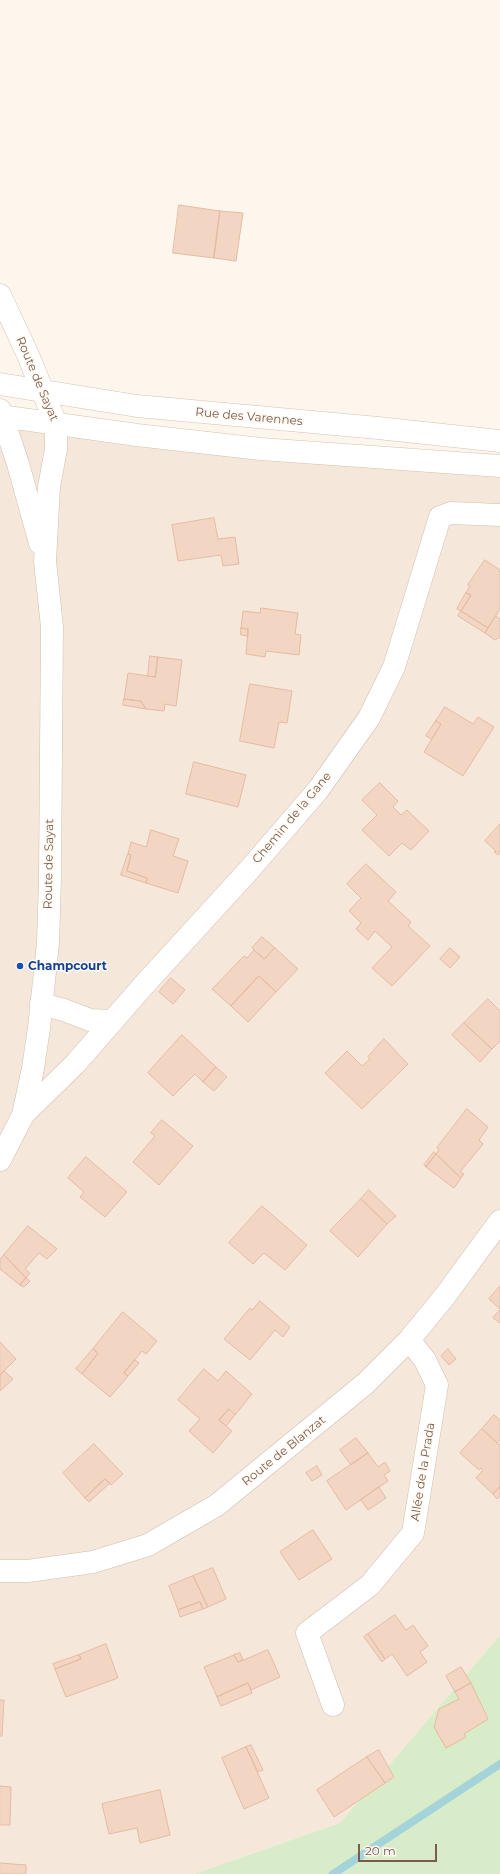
<!DOCTYPE html>
<meta charset="utf-8">
<style>
body{margin:0}
#map{position:relative;width:500px;height:1874px;overflow:hidden;background:#fdf6ec;font-family:Montserrat,sans-serif}
canvas{display:block}
.scale{position:absolute;left:358px;top:1844px;width:79px;height:18px;box-sizing:border-box;border:2px solid #7a5c4d;border-top:0;padding-left:5px;font-size:12px;line-height:14px;white-space:nowrap;color:#7a5c4d;-webkit-text-stroke:3px #fffaf3;paint-order:stroke}
</style>
<div id="map">
<canvas width="500" height="1874"></canvas>
<div class="scale">20 m</div>
</div>
<script>
const context = document.querySelector('canvas').getContext('2d');
context.lineJoin = 'round';
function fillPath(path, color) {
  context.fillStyle = color;
  context.fill(path, 'evenodd');
}
function stroke(path, color, width, dash) {
  context.strokeStyle = color;
  context.lineWidth = width;
  context.lineCap = dash ? 'butt' : 'round';
  context.setLineDash(dash || []);
  context.stroke(path);
}
function write(font, color, halo, rows, align = 'center') {
  context.font = font + ' Montserrat,sans-serif';
  context.lineWidth = 3;
  context.setLineDash([]);
  context.textBaseline = 'middle';
  context.strokeStyle = halo;
  context.fillStyle = color;
  for (const [text, x, y, turn = 0] of rows) {
    context.save();
    context.translate(x, y);
    context.rotate((+turn || 0) * Math.PI / 180);
    context.textAlign = isNaN(turn) ? turn : align;
    if (halo) context.strokeText(text, 0, 0);
    context.fillText(text, 0, 0);
    context.restore();
  }
}
const residential = new Path2D(`
 M0,426l500,48v1161l-160,188 -146,51h-194z`);
const green = new Path2D(`
 M500,1635v239h-306l146,-51z`);
const stream = new Path2D(`
 M333,1874l167,-110`);
const building = new Path2D(`
 M179,205l41,6 -6,47 -41,-5z
 M220,211l23,2 -7,48 -22,-3z
 M214,518l4,21 17,-2 4,27 -16,2 -2,-11 -43,6 -6,-36z
 M485,560l15,10v39l-12,19 -27,-17 10,-16 -5,-2 4,-7 -2,-1z
 M466,593l5,2 -10,16 -4,-2z
 M261,608l37,5 -3,21 6,1 -2,20 -33,-4 -1,6 -19,-3 2,-25 -7,-1 2,-17 17,2z
 M461,611l27,17 -3,5 -27,-17z
 M496,616l4,3v18l-5,3 -10,-7z
 M241,628l7,1v7l-7,-1z
 M150,656l8,1 -3,20 -7,-1z
 M158,657l24,3 -6,46 -11,-2 -1,7 -18,-2 -5,-8 -17,-2 4,-26 27,4z
 M250,684l42,7 -5,32 -8,-1 -5,26 -34,-7z
 M124,699l17,2 5,8 -23,-4z
 M445,707l28,17 5,-7 16,10 -31,49 -39,-24 17,-28 -5,-3z
 M436,721l5,3 -9,15 -6,-3z
 M194,762l52,13 -8,32 -52,-13z
 M380,783l18,18 -5,6 8,8 6,-5 22,21 -18,19 -9,-7 -13,13 -27,-26 15,-15 -15,-15z
 M500,824v28l-2,3 -4,-3 2,-1 -11,-10z
 M151,830l28,9 -6,17 15,5 -10,32 -32,-10 1,-5 -20,-7 4,-16 -3,-1 3,-12 15,5z
 M128,854l3,1 -4,16 20,7 -1,5 -25,-8z
 M366,864l30,28 -8,9 23,21 -3,4 22,20 -38,40 -20,-18 20,-21 -17,-16 -7,9 -12,-11 5,-6 -12,-12 12,-13 -14,-14z
 M262,937l13,11 -11,11 -12,-11z
 M275,948l23,21 -22,23 -17,-16 -28,30 -19,-17 32,-33 3,2 7,-8 10,9z
 M450,948l10,9 -10,11 -10,-9z
 M259,976l17,16 -28,30 -17,-16z
 M171,978l14,12 -12,14 -14,-12z
 M488,999l12,12v30l-8,8 -28,-26z
 M464,1023l28,26 -12,13 -28,-27z
 M182,1035l34,32 -13,15 -8,-8 -22,22 -25,-23z
 M384,1039l24,25 -46,45 -37,-36 22,-22 15,15 8,-7 -2,-2z
 M216,1067l11,10 -13,14 -11,-9z
 M467,1109l21,18 -9,13 4,4 -23,28 4,2 -3,4 -25,-24 3,-4 -2,-2z
 M162,1120l31,26 -34,39 -26,-23 22,-26 -4,-3z
 M434,1152l2,2 -10,13 -2,-2z
 M436,1154l25,24 -7,10 -28,-21z
 M86,1157l41,35 -22,25 -25,-20 4,-5 -16,-14z
 M369,1190l27,26 -9,8 -26,-25z
 M361,1199l26,25 -29,33 -28,-26z
 M262,1206l45,39 -22,25 -21,-17 -11,11 -24,-21z
 M28,1226l29,23 -10,10 -8,-6 -14,16 5,4 -4,5 -22,-23z
 M4,1255l22,23 -6,7 -20,-16v-9z
 M26,1278l4,3 -6,6 -4,-2z
 M500,1286v23l-11,-10z
 M260,1301l30,26 -7,10 -8,-7 -25,30 -26,-21 26,-31 2,2z
 M500,1310v13l-7,-5z
 M123,1312l34,29 -11,13 -4,-3 -18,22 4,3 -18,21 -28,-23 16,-21 -5,-4z
 M0,1342l16,17 -16,16z
 M93,1349l5,4 -16,21 -6,-5z
 M448,1349l8,10 -7,6 -8,-9z
 M135,1360l4,3 -11,13 -4,-3z
 M204,1369l14,12 8,-10 26,23 -17,21 -6,-6 -10,11 13,11 -19,22 -24,-22 11,-12 -22,-19z
 M4,1371l9,8 -13,12v-16z
 M229,1409l6,6 -9,11 -7,-6z
 M494,1415l6,5v20l-3,3 -15,-14z
 M482,1429l18,16v42l-7,7 -17,-16 7,-8 -2,-2 -2,2 -19,-17z
 M356,1438l12,15 -17,12 -11,-15z
 M94,1444l29,30 -12,11 -6,-6 -20,19 -22,-25z
 M368,1453l10,14 7,-5 5,9 -6,4 4,6 -42,29 -19,-29z
 M317,1466l5,9 -10,6 -6,-8z
 M105,1479l5,4 -21,19 -4,-4z
 M379,1487l7,11 -18,12 -7,-10z
 M500,1487v9l-3,3 -4,-5z
 M313,1530l19,29 -33,21 -19,-28z
 M213,1568l13,31 -18,8 -15,-31z
 M193,1576l15,31 -5,2 -3,-7 -22,8 -9,-24z
 M200,1602l3,7 -23,8 -2,-7z
 M395,1615l11,15 7,-5 15,21 -8,6 7,10 -20,14 -15,-22 -7,5 -17,-25z
 M368,1634l17,25 -3,3 -18,-25z
 M106,1644l12,34 -52,19 -11,-28 26,-10 -2,-4z
 M268,1650l12,27 -29,13 -3,-7 -31,14 -13,-30 30,-12 4,7z
 M240,1653l3,7 -5,2 -4,-7z
 M79,1655l2,4 -26,10 -2,-5z
 M461,1667l10,16 -16,9 -9,-16z
 M248,1683l4,10 -31,13 -4,-9z
 M471,1683l17,36 -24,15 2,3 -20,11 -12,-21 5,-18 20,-10 -4,-7z
 M0,1700h4l-2,36h-2z
 M251,1745l12,25 -5,2 -12,-25z
 M246,1747l23,51 -25,11 -22,-51z
 M379,1750l15,27 -9,6 -18,-26z
 M367,1757l18,26 -51,34 -17,-27z
 M0,1786l11,1 -1,38h-10z
 M160,1790l10,45 -30,8 -3,-15 -28,6 -7,-30z
 M0,1863l26,2v9h-26z`);
const minor = new Path2D(`
 M41,1004l23,6 26,10 22,1
 M23,1115l53,-52 67,-77 106,-116 69,-80 51,-72 25,-51 46,-150 11,-4 49,2
 M0,1571h28l65,-9 55,-17 69,-40 149,-122 43,-43 36,-44 55,-75
 M333,1705l-26,-72 63,-48 43,-52 24,-148 -12,-25 -16,-20`);
const tertiary = new Path2D(`
 M0,295l28,60 28,69v25l-7,38 -4,74 7,66 -2,251 -2,65 -9,85 -6,40 -10,47 -23,45
 M0,410l18,54 22,79`);
const secondary = new Path2D(`
 M0,384l137,22 241,22 122,13
 M0,416l137,19 124,14 239,17`);
const markers = [
 [20,966,4,"#1a4fb4"]
];
const streetNames = [
 ["Route de Sayat",37,379,67],
 ["Rue des Varennes",249,417,5],
 ["Chemin de la Gane",292,818,-50],
 ["Route de Sayat",49,864,-89],
 ["Route de Blanzat",284,1451,-39],
 ["Allée de la Prada",423,1472,-81]
];
const transitNames = [
 ["Champcourt",28,966]
];
fillPath(residential, '#f5e8da');
fillPath(green, '#d8ecc9');
stroke(stream, '#a5d3da', 8);
fillPath(building, '#f3d5c3');
stroke(building, '#e6bba3', 1);
stroke(minor, '#d1beb0', 23);
stroke(tertiary, '#d1beb0', 23);
stroke(secondary, '#d6c0b0', 23);
stroke(minor, '#fff', 22);
stroke(tertiary, '#fff', 22);
stroke(secondary, '#fff', 22);
for (const [x, y, r, color] of markers) {
  const dot = new Path2D();
  dot.arc(x, y, r, 0, 2 * Math.PI);
  context.fillStyle = color;
  context.fill(dot);
  stroke(dot, '#fffaf3', 1.5);
}
write('12px', '#7a5c4d', '#fffaf3', streetNames);
write('bold 12px', '#164399', '#fffaf3', transitNames, 'left');
</script>
